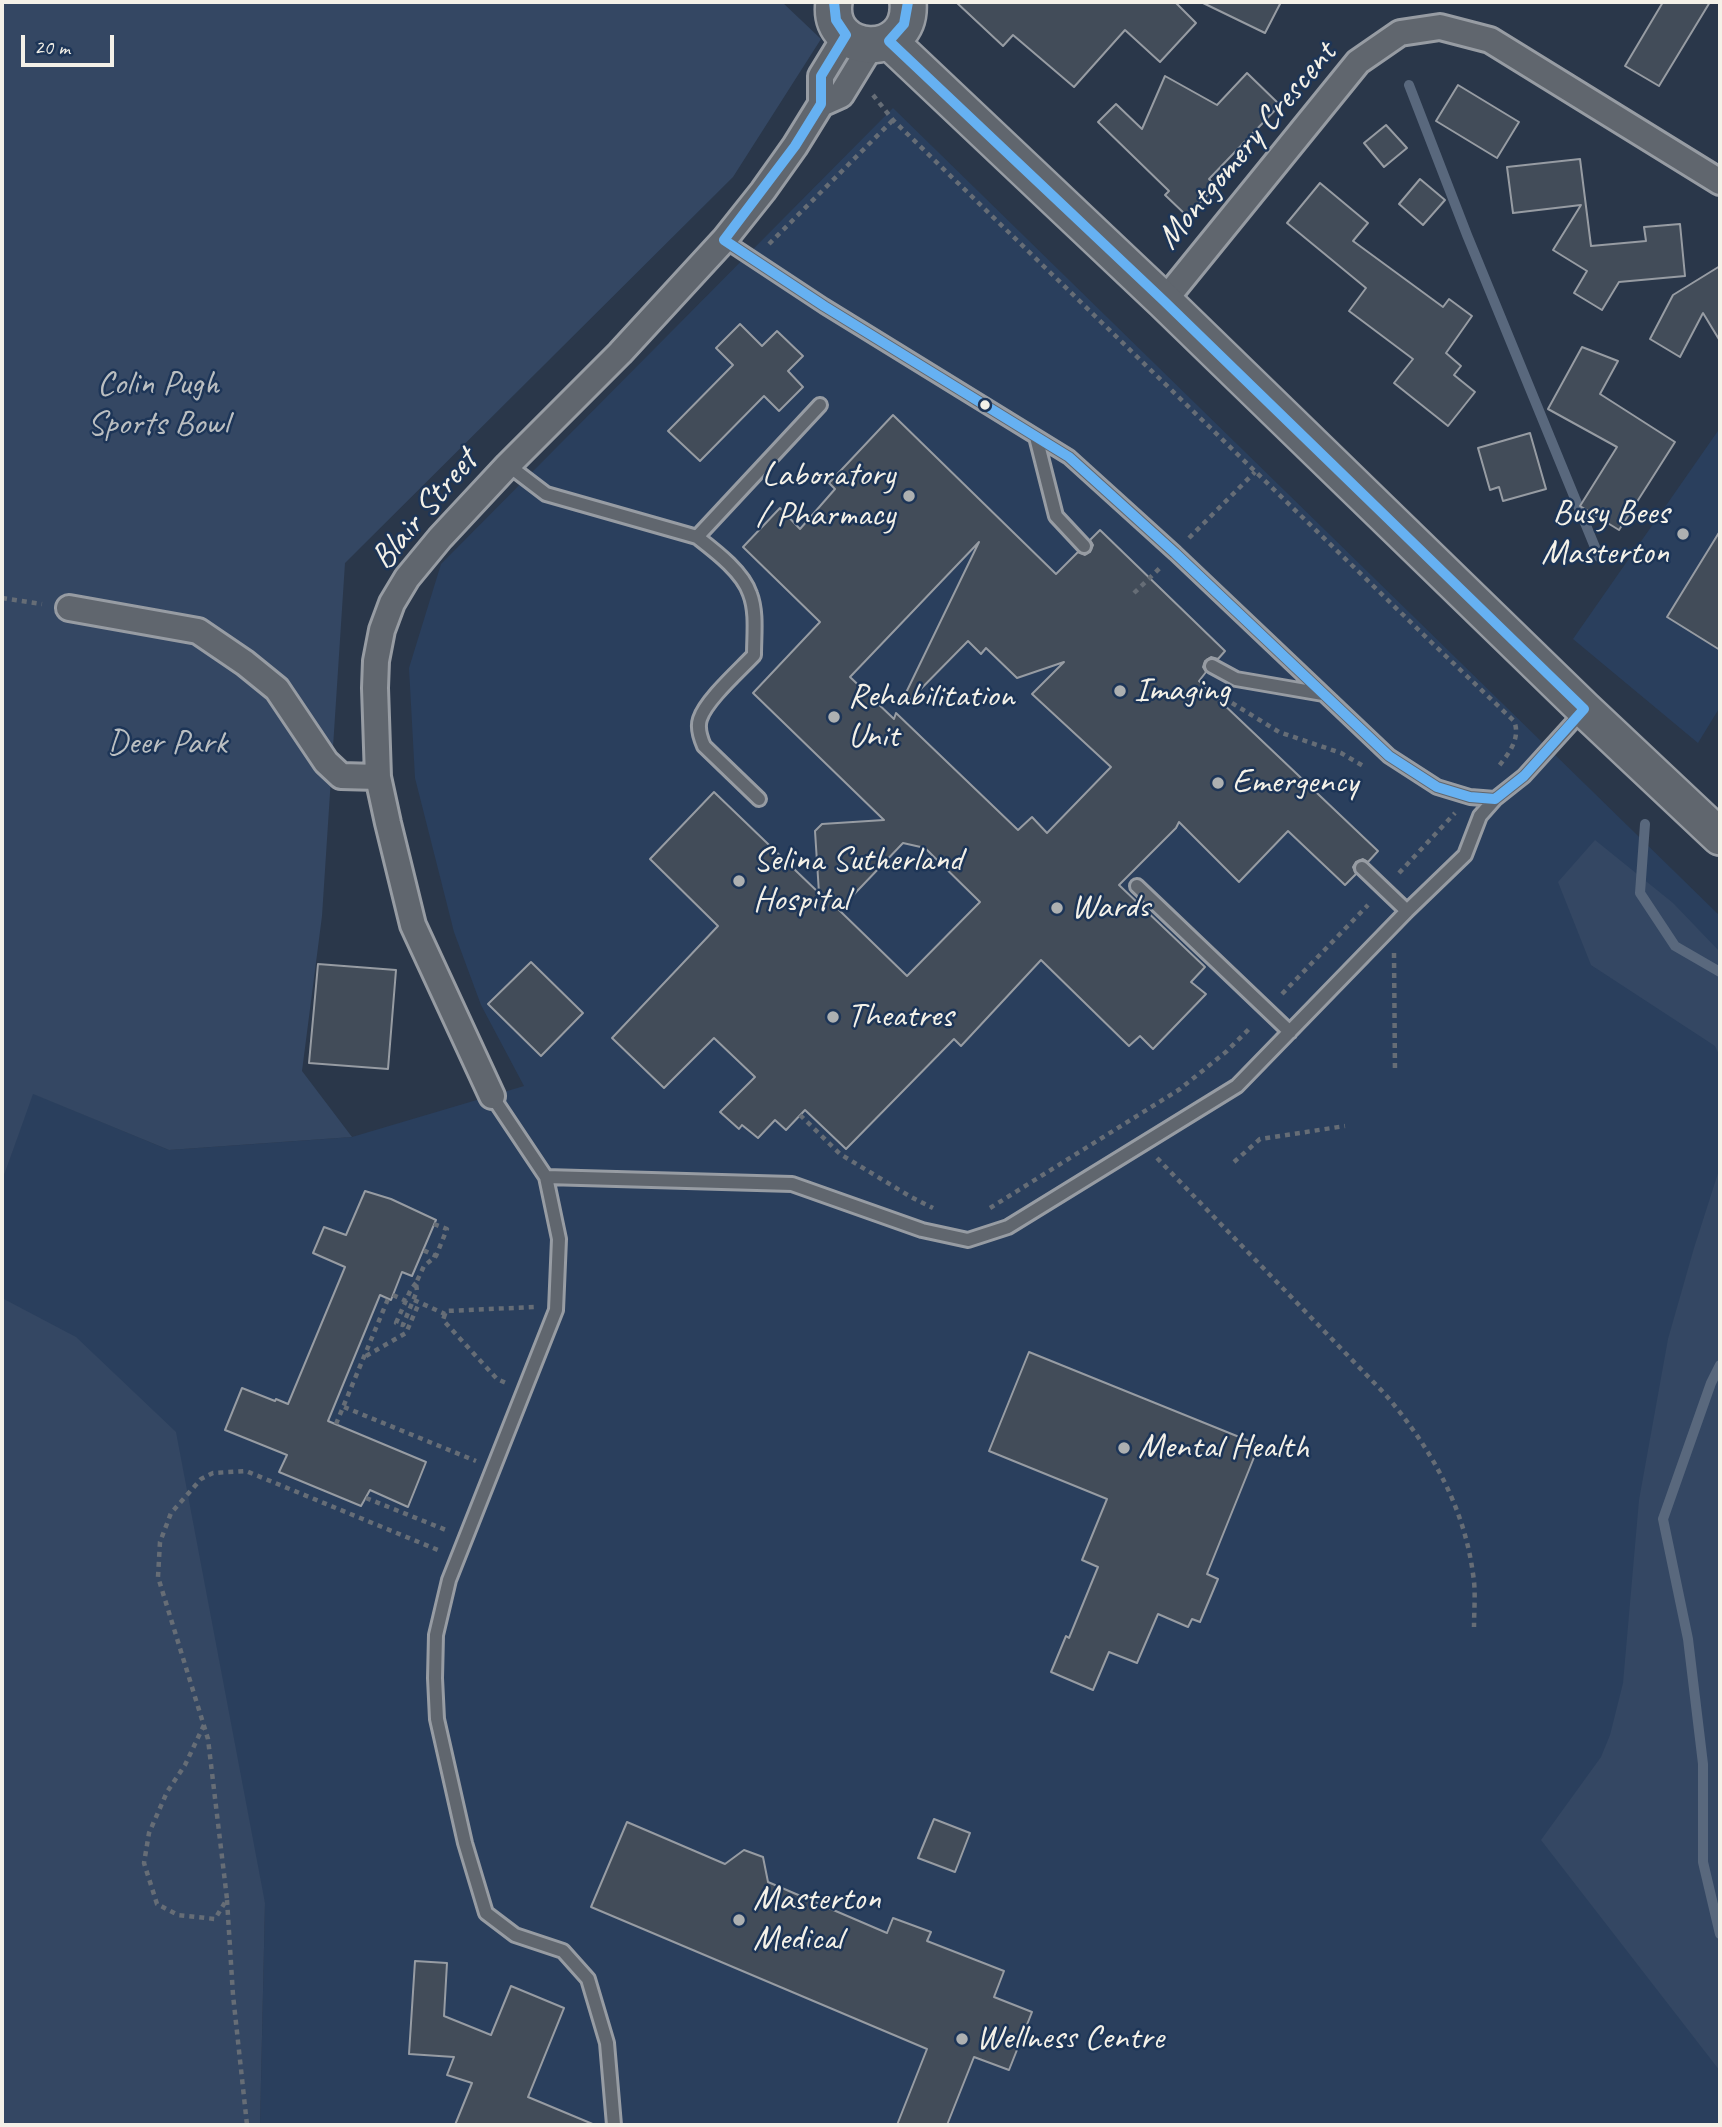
<!DOCTYPE html>
<style>
body{margin:0}
#map{position:relative;width:1722px;height:2127px;overflow:hidden;background:#2a374a;font-family:Caveat,sans-serif}
canvas{display:block}
.frame{position:absolute;inset:0;border:4px solid #f4f1e8;pointer-events:none}
.scale{position:absolute;left:21px;top:35px;width:93px;height:32px;box-sizing:border-box;border:4px solid #f4f1e8;border-top:0;padding-left:9px;font-size:21px;line-height:24px;white-space:nowrap;color:#f4f1e8;-webkit-text-stroke:5px #1d3557;paint-order:stroke}
</style>
<div id="map">
<canvas width="1722" height="2127"></canvas>
<div class="frame"></div>
<div class="scale">20 m</div>
</div>
<script>
const context = document.querySelector('canvas').getContext('2d');
context.lineJoin = 'round';
function fillPath(path, color) {
  context.fillStyle = color;
  context.fill(path, 'evenodd');
}
function stroke(path, color, width, dash) {
  context.strokeStyle = color;
  context.lineWidth = width;
  context.lineCap = dash ? 'butt' : 'round';
  context.setLineDash(dash || []);
  context.stroke(path);
}
function write(font, color, halo, rows, align = 'center') {
  context.font = font + ' Caveat,sans-serif';
  context.lineWidth = 5;
  context.setLineDash([]);
  context.textBaseline = 'middle';
  context.strokeStyle = halo;
  context.fillStyle = color;
  for (const [text, x, y, turn = 0] of rows) {
    context.save();
    context.translate(x, y);
    context.rotate((+turn || 0) * Math.PI / 180);
    context.textAlign = isNaN(turn) ? turn : align;
    if (halo) context.strokeText(text, 0, 0);
    context.fillText(text, 0, 0);
    context.restore();
  }
}
const built = new Path2D(`
 M893,108l827,808v1204l-5,5h-1455l5,-222 -263,-605v-117l30,-88 137,57 183,-13 172,-51 -43,-81 -27,-73 -39,-154 -6,-110 32,-104z
 M1720,428v279l-22,36 -125,-104z`);
const green = new Path2D(`
 M2,2h780l39,37 -88,138 -388,386 -23,353 -20,155 50,66 -183,13 -136,-56 -31,87z
 M1595,840l78,63 47,49v105l-5,-11 -124,-81 -33,-83z
 M1720,1167v483l-2,167 2,12v242l-179,-231 60,-83 9,-22 13,-52 16,-183 29,-161 26,-91z
 M2,1298l74,39 100,95 89,471 -5,222h-258z`);
const stream = new Path2D(`
 M1409,85l58,150 132,322
 M1645,824l-5,69 35,53 45,26
 M1720,1365l-9,18 -48,136 25,120 15,125v98l17,72`);
const building = new Path2D(`
 M956,2h219l21,21 -36,39 -35,-32 -51,57 -61,-52 -10,11z
 M1201,2h80l-16,31z
 M1663,2h47l-51,84 -34,-20z
 M1247,73l33,32 -71,74 7,7 -29,30 -22,-21 4,-4 -71,-69 18,-18 26,25 23,-53 52,29z
 M1458,85l61,37 -22,36 -61,-37z
 M1386,125l21,23 -23,19 -20,-24z
 M1580,159l11,87 55,-5 -2,-14 36,-3 5,52 -66,6 -17,28 -28,-17 13,-22 -34,-21 28,-45 -68,8 -6,-46z
 M1420,179l25,21 -22,25 -24,-21z
 M1320,183l48,40 -15,18 90,66 6,-8 23,17 -26,37 15,13 -7,9 21,17 -27,34 -54,-43 19,-24 -64,-48 17,-23 -79,-65z
 M1720,266v75l-17,-28 -23,44 -30,-18 23,-44z
 M740,324l22,22 15,-15 26,25 -15,15 15,16 -24,24 -15,-15 -64,65 -32,-30 65,-66 -17,-17z
 M1582,347l36,14 -18,33 75,48 -56,88 -39,-24 37,-59 -69,-38z
 M893,415l163,159 22,-22 7,3 5,-3 3,-7 -3,-5 10,-10 125,121 -7,8 -7,-2 -6,4 -2,6 3,5 -7,9 179,170 -10,11 -5,-3 -7,3 -3,5 3,7 -11,11 -57,-54 -49,51 -60,-60 -3,6 -57,57 86,82 -14,15 15,12 -53,55 -13,-13 -11,10 -88,-86 -80,86 -7,-7 -108,110 -41,-39 -19,20 -11,-10 -17,18 -16,-13 -3,4 -19,-17 35,-35 -41,-39 -50,50 -52,-50 106,-112 -68,-67 64,-67 105,101 -4,-62 7,-7 62,-4 -131,-127 67,-71 -77,-75 37,-39 20,21 35,-40 -6,-6zM979,542l-77,159 4,3 62,-63 13,13 5,-6 31,30 47,-16 -32,32 79,73 -64,66 -15,-16 -14,13 -122,-117 -2,6 -44,-42zM903,843l22,5 55,54 -73,74 -68,-66z
 M1530,433l16,56 -43,12 -4,-14 -9,3 -12,-42z
 M1720,531v119l-53,-33z
 M531,962l52,51 -42,43 -53,-52z
 M318,964l78,6 -8,99 -79,-6z
 M365,1191l26,8 45,21 -24,56 -10,-4 -11,28 -11,-5 -52,126 98,41 -18,45 -38,-17 -9,16 -82,-34 8,-17 -62,-25 17,-42 33,13 1,-2 12,5 57,-137 -32,-14 11,-26 22,8z
 M1029,1352l230,93 -52,129 11,5 -18,43 -8,-3 -4,8 -30,-13 -21,49 -28,-11 -16,38 -42,-18 15,-36 3,2 29,-71 -16,-7 25,-61 -118,-48z
 M934,1819l36,14 -15,39 -37,-14z
 M627,1822l98,42 19,-14 19,7 5,25 119,51 6,-15 38,14 -4,9 77,30 -10,26 38,15 -23,58 -35,-13 -27,68h-50l30,-76 -336,-142z
 M415,1961l32,2 -3,53 47,19 20,-49 53,22 -36,89 67,28h-140l17,-42 -25,-8 7,-18 -45,-3z`);
const path = new Path2D(`
 M873,95l20,25 537,521 84,80c7,17 -5,32 -15,45
 M769,244l124,-124
 M1189,538l66,-66
 M1134,593l27,-26
 M2,598l40,6
 M1232,703l47,29 62,21 24,14
 M1399,873l56,-60
 M1394,953l1,120
 M1282,994l86,-89
 M800,1115l40,39 71,43 22,11
 M1157,1158l227,235c45,52 80,112 89,181 3,17 1,36 1,53
 M1234,1162l26,-23 85,-13
 M990,1208l190,-119 47,-38 25,-25
 M434,1224l13,5 -11,27
 M416,1283l-5,6 -15,34 7,2 14,-34 -1,-8 8,-17 12,-10 -13,-6
 M393,1295l13,6
 M414,1300l31,14 1,-3 88,-4
 M445,1314l-2,6 54,59 9,4
 M366,1356l40,-23 13,-30
 M344,1407l132,54
 M336,1424l52,-125
 M366,1498l80,32
 M204,1725l-19,40 -18,27 -18,41 -5,30 13,41 21,11 37,4 12,-20 -19,-160 -50,-162 2,-35 11,-29 30,-34 12,-6 33,-2 192,79
 M227,1900l6,95 14,130`);
const lane = new Path2D(`
 M724,240l100,66 245,151 106,96 214,203 48,31 33,10 25,2
 M1036,437l20,79 28,30
 M508,465l38,29 151,43c18,14 46,35 53,57 7,18 4,41 4,61 -14,15 -48,45 -54,64 -3,9 0,18 4,27l55,53
 M697,537l123,-132
 M1212,666l24,13 87,15
 M1362,868l45,43
 M1137,886l153,146
 M492,1096l54,81 13,62 -3,71 -107,270 -13,55 -1,43 2,41 28,124 21,70 29,22 48,16 25,28 19,64 7,82
 M546,1177l246,7 130,46 46,10 40,-13 229,-141 170,-175 58,-56 15,-39 15,-17 29,-23 58,-64`);
const street = new Path2D(`
 M821,104l20,-9 30,-49
 M1164,301l194,-239 42,-29 40,-6 50,13 230,142
 M69,608l129,23 47,32 32,26 49,73 15,14 37,1
 M492,1096l-79,-171 -25,-102 -10,-46 -3,-89 1,-27 6,-31 10,-27 15,-25 33,-40 68,-73 112,-112 104,-113 39,-49 32,-45 26,-42v-28l25,-41`);
const secondary = new Path2D(`
 M834,2c-8,55 79,59 74,0
 M889,41l275,260 420,408 136,128`);
const bus1 = new Path2D(`
 M724,240l100,66 245,151 106,96 214,203 48,31 33,10 25,2 29,-23 60,-67 -420,-408 -275,-260 15,-17 4,-22
 M724,240l71,-94 26,-42v-28l25,-41 -10,-15 -2,-18`);
const markers = [
 [985,405,6,"#f4f1e8"],
 [909,496,7,"#adb0b1"],
 [1683,534,7,"#adb0b1"],
 [1120,691,7,"#adb0b1"],
 [834,717,7,"#adb0b1"],
 [1218,783,7,"#adb0b1"],
 [739,881,7,"#adb0b1"],
 [1057,908,7,"#adb0b1"],
 [833,1017,7,"#adb0b1"],
 [1124,1448,7,"#adb0b1"],
 [739,1920,7,"#adb0b1"],
 [962,2039,7,"#adb0b1"]
];
const streetNames = [
 ["Montgomery Crescent",1247,146,-50],
 ["Blair Street",425,510,-50]
];
const parkNames = [
 ["Colin Pugh",158,385],
 ["Sports Bowl",158,425],
 ["Deer Park",167,744]
];
const poiNames = [
 ["Laboratory",895,476,"right"],
 ["/ Pharmacy",895,516,"right"],
 ["Busy Bees",1669,514,"right"],
 ["Masterton",1669,554,"right"],
 ["Imaging",1134,691],
 ["Rehabilitation",848,697],
 ["Unit",848,737],
 ["Emergency",1232,783],
 ["Selina Sutherland",753,861],
 ["Hospital",753,901],
 ["Wards",1071,908],
 ["Theatres",847,1017],
 ["Mental Health",1138,1448],
 ["Masterton",753,1900],
 ["Medical",753,1940],
 ["Wellness Centre",976,2039]
];
fillPath(built, '#2a3f5d');
fillPath(green, '#344763');
stroke(stream, '#59687d', 10);
fillPath(building, '#424c59');
stroke(building, '#979ca3', 2);
stroke(lane, '#979ca3', 18);
stroke(street, '#979ca3', 30);
stroke(secondary, '#979ca3', 40);
stroke(path, '#666d76', 4.5, [5, 5]);
stroke(lane, '#60666e', 12);
stroke(street, '#60666e', 24);
stroke(secondary, '#60666e', 35);
stroke(bus1, '#66b1f2', 10);
for (const [x, y, r, color] of markers) {
  const dot = new Path2D();
  dot.arc(x, y, r, 0, 2 * Math.PI);
  context.fillStyle = color;
  context.fill(dot);
  stroke(dot, '#1d3557', 2.5);
}
write('35px', '#f4f1e8', '#1d3557', streetNames);
write('35px', '#bbbfc1', '#1d3557', parkNames);
write('35px', '#f4f1e8', '#1d3557', poiNames, 'left');
</script>
